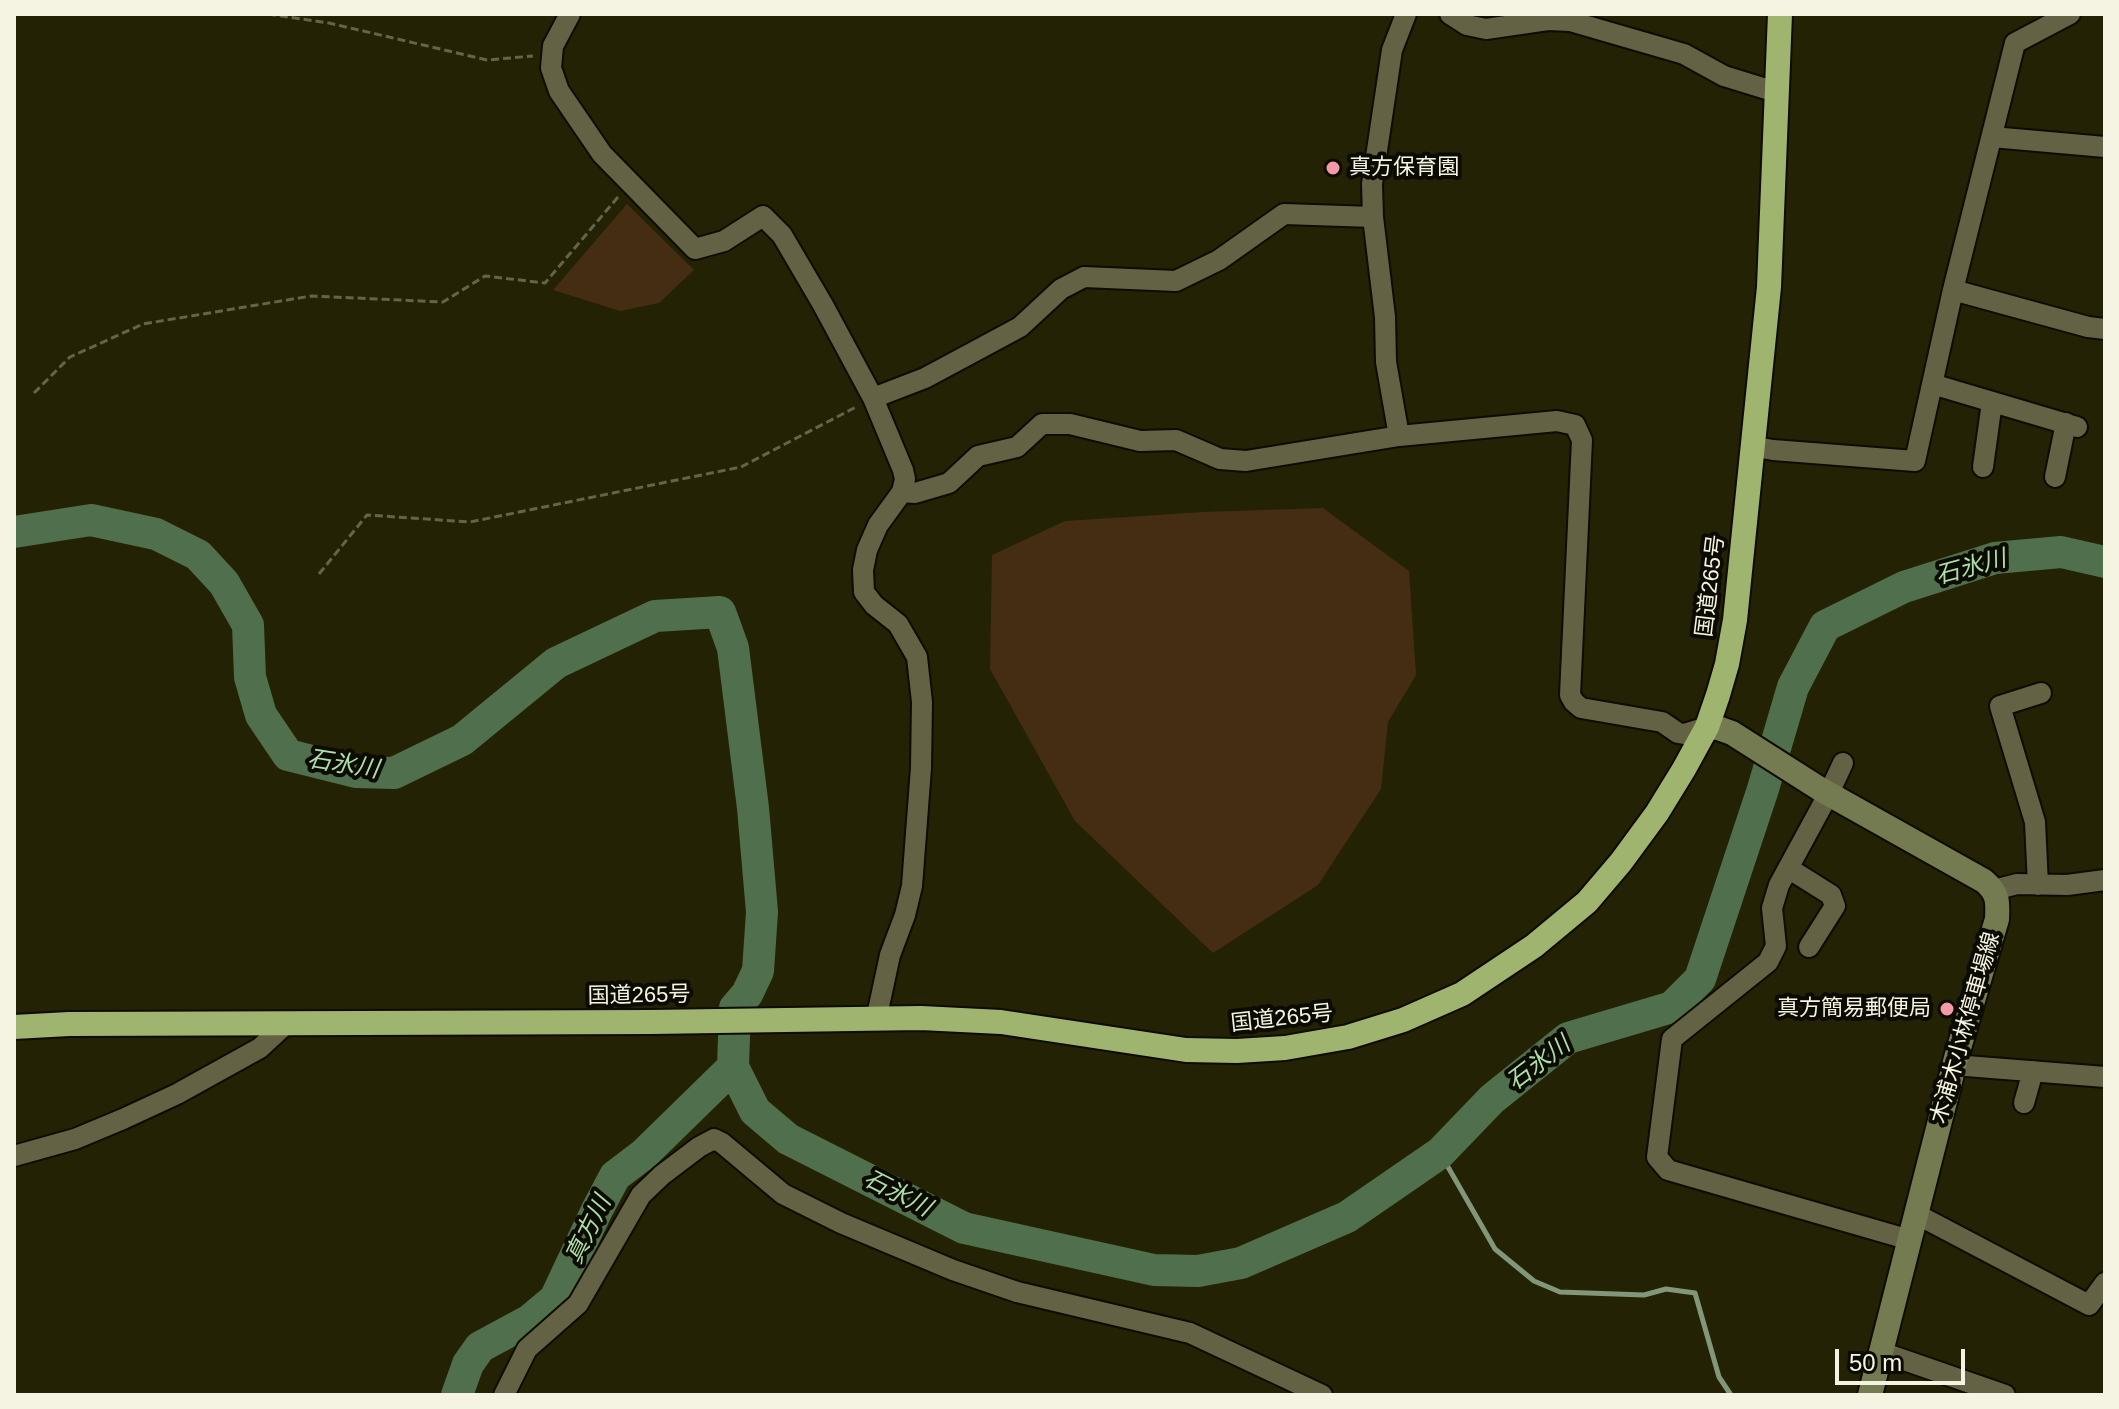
<!DOCTYPE html>
<meta charset="utf-8">
<style>
body{margin:0}
#map{position:relative;width:2119px;height:1409px;overflow:hidden;background:#242204;font-family:Arial,sans-serif}
canvas{display:block}
.frame{position:absolute;inset:0;border:16px solid #f5f4e2;pointer-events:none}
.scale{position:absolute;left:1835px;top:1349px;width:130px;height:36px;box-sizing:border-box;border:4px solid #f5f4e2;border-top:0;padding-left:10px;font-size:24px;line-height:28px;white-space:nowrap;color:#f5f4e2;-webkit-text-stroke:6px #0c0b02;paint-order:stroke}
</style>
<div id="map">
<canvas width="2119" height="1409"></canvas>
<div class="frame"></div>
<div class="scale">50 m</div>
</div>
<script>
const context = document.querySelector('canvas').getContext('2d');
context.lineJoin = 'round';
function fillPath(path, color) {
  context.fillStyle = color;
  context.fill(path, 'evenodd');
}
function stroke(path, color, width, dash) {
  context.strokeStyle = color;
  context.lineWidth = width;
  context.lineCap = dash ? 'butt' : 'round';
  context.setLineDash(dash || []);
  context.stroke(path);
}
function write(font, color, halo, rows, align = 'center') {
  context.font = font + ' Arial,"Noto Sans JP",sans-serif';
  context.lineWidth = 8;
  context.setLineDash([]);
  context.textBaseline = 'middle';
  context.strokeStyle = halo;
  context.fillStyle = color;
  for (const [text, x, y, turn = 0] of rows) {
    context.save();
    context.translate(x, y);
    context.rotate((+turn || 0) * Math.PI / 180);
    context.textAlign = isNaN(turn) ? turn : align;
    if (halo) context.strokeText(text, 0, 0);
    context.fillText(text, 0, 0);
    context.restore();
  }
}
const green = new Path2D(`
 M627,204l67,66 -35,33 -39,8 -67,-21z
 M1323,508l86,63 7,104 -28,47 -7,67 -63,96 -105,68 -138,-132 -85,-152 2,-114 73,-34 139,-9z`);
const stream = new Path2D(`
 M1440,1153l55,96 39,32 26,11 84,3 22,-6 29,4 24,84 12,18`);
const river = new Path2D(`
 M14,532l77,-12 65,14 42,21 26,28 24,42 2,52 11,38 27,40 68,17 38,1 68,-33 94,-77 99,-47 65,-4 13,36 20,160 9,104 -4,59 -11,23 -12,14 -2,59 22,44 33,28 176,89 190,42 44,1 43,-8 106,-46 93,-64 52,-54 76,-61 104,-31 28,-28 63,-190 30,-102 32,-61 79,-39 91,-29 66,-6 44,10
 M457,1395l11,-31 12,-17 50,-27 25,-21 42,-89 18,-34 29,-22 89,-87`);
const path = new Path2D(`
 M268,14l61,9 158,37 46,-4
 M34,393l36,-36 73,-33 168,-28 132,6 42,-26 60,7 73,-86
 M319,574l48,-59 103,7 271,-55 115,-60`);
const street = new Path2D(`
 M570,14l-17,32 -2,22 8,23 43,63 93,95 29,-8 39,-25 19,19 41,70 50,93 30,72 2,9 -3,13 -24,33 -11,25 -4,20 1,22 10,13 24,19 19,33 5,45 -1,66 -9,118 -7,29 -15,40 -14,65
 M1450,14l17,11 19,4 62,-9 22,1 114,33 40,22 52,16
 M1992,137l113,10
 M1953,290l135,37 17,2
 M1932,384l145,43
 M873,398l52,-20 95,-51 41,-38 23,-12 92,4 43,-21 65,-46 89,3
 M1399,436l-13,-74 -1,-45 -12,-100 -1,-33 20,-134 14,-36
 M1751,446l22,4 142,11 38,-171 62,-247 55,-29
 M1983,467l9,-65
 M2055,477l11,-54
 M902,492l13,1 34,-10 29,-27 39,-9 25,-23h28l70,17 36,-1 44,19 26,2 153,-25 158,-15 18,4 7,15 -12,255 4,7 7,6 81,14 16,11 6,1 23,-7
 M1843,763l-14,30 -50,92 -7,23 4,38 -8,16 -96,77 -15,118 11,13 242,70
 M1788,868l43,27 4,11 -26,41
 M2038,885l-3,-63 -35,-116 41,-13
 M1994,890l23,-6 50,1 38,-5
 M1954,1065l151,12
 M2024,1103l9,-32
 M14,1156l61,-17 48,-20 54,-25 83,-46 27,-25
 M1916,1214l173,91 16,-22
 M1881,1352l124,43
 M504,1395l23,-46 51,-45 63,-109 21,-20 37,-28 15,-8 8,4 61,51 58,29 112,47 64,22 173,41 132,62`);
const secondary = new Path2D(`
 M1707,727l11,1 14,5 88,56 164,92c14,12 14,20 13,38l-41,139 -86,337`);
const highway = new Path2D(`
 M14,1027l55,-3 581,-2 271,-4 80,4 185,28 51,1 48,-3 63,-11 55,-17 59,-26 72,-48 53,-44 34,-40 36,-49 27,-44 23,-42 11,-32 9,-31 8,-44 34,-333 11,-273`);
const markers = [
 [1333,168,8,"#f39aa9"],
 [1947,1009,8,"#f39aa9"]
];
const poiNames = [
 ["真方保育園",1349,168],
 ["真方簡易郵便局",1931,1009,"right"]
];
const streetNames = [
 ["国道265号",1711,586,-83],
 ["国道265号",639,996,-1],
 ["国道265号",1282,1019,-6],
 ["木浦木小林停車場線",1966,1028,-74]
];
const waterNames = [
 ["石氷川",1971,568,-15],
 ["石氷川",343,765,9],
 ["石氷川",1539,1064,-37],
 ["石氷川",897,1194,27],
 ["真方川",589,1230,-64]
];
fillPath(green, '#452d13');
stroke(stream, '#82977a', 5);
stroke(river, '#506f4d', 32);
stroke(street, '#0e0b00', 24);
stroke(secondary, '#0e0b00', 28);
stroke(highway, '#0e0b00', 28);
stroke(path, '#656349', 3, [8, 4]);
stroke(street, '#646244', 20);
stroke(secondary, '#757b51', 24);
stroke(highway, '#9eb46f', 24);
for (const [x, y, r, color] of markers) {
  const dot = new Path2D();
  dot.arc(x, y, r, 0, 2 * Math.PI);
  context.fillStyle = color;
  context.fill(dot);
  stroke(dot, '#0c0b02', 3);
}
write('22px', '#f5f4e2', '#0c0b02', poiNames, 'left');
write('22px', '#f5f4e2', '#0c0b02', streetNames);
write('italic 24px', '#acdfa7', '#0c0b02', waterNames);
</script>
